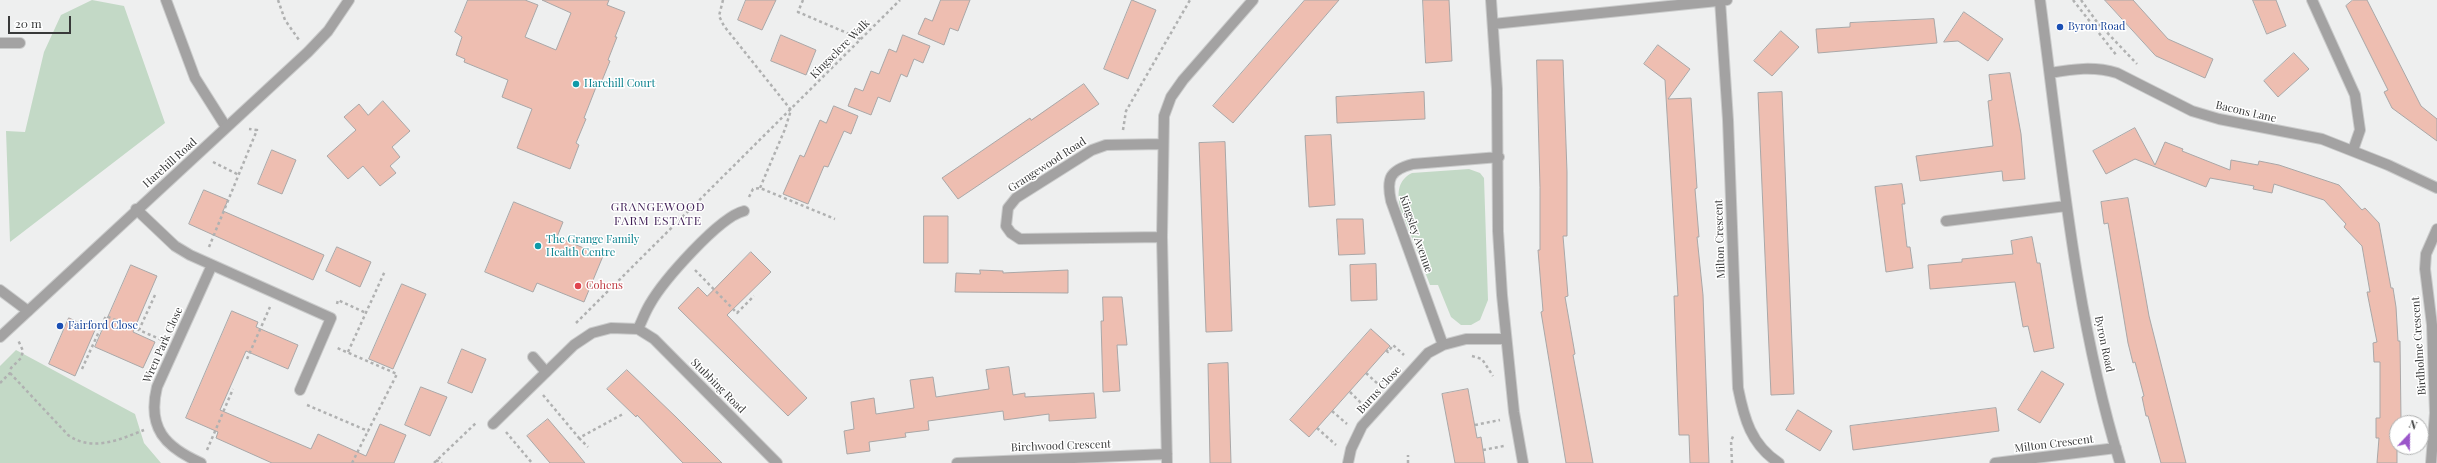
<!DOCTYPE html>
<style>
body{margin:0}
#map{position:relative;width:2437px;height:463px;overflow:hidden;background:#eeefef;font-family:"Playfair Display",serif}
canvas{display:block}
.north{position:absolute;left:2389px;top:415px;width:40px;height:40px;box-sizing:border-box;background:#fff;border:1px solid #afb0b0;border-radius:50%;rotate:22deg;font-size:11px;font-weight:700;line-height:16px;text-align:center;color:#383939}
.north::after{content:'';display:block;margin:auto;width:14px;height:18px;background:#9b56ca;clip-path:polygon(50% 0,100% 100%,50% 72%,0 100%)}
.scale{position:absolute;left:8px;top:16px;width:63px;height:18px;box-sizing:border-box;border:2px solid #383939;border-top:0;padding-left:5px;font-size:12px;line-height:14px;white-space:nowrap;color:#383939;-webkit-text-stroke:3px #fff;paint-order:stroke}
</style>
<div id="map">
<canvas width="2437" height="463"></canvas>
<div class="north">N</div>
<div class="scale">20 m</div>
</div>
<script>
const context = document.querySelector('canvas').getContext('2d');
context.lineJoin = 'round';
function fillPath(path, color) {
  context.fillStyle = color;
  context.fill(path, 'evenodd');
}
function stroke(path, color, width, dash) {
  context.strokeStyle = color;
  context.lineWidth = width;
  context.lineCap = dash ? 'butt' : 'round';
  context.setLineDash(dash || []);
  context.stroke(path);
}
function write(font, color, halo, rows, align = 'center') {
  context.font = font + ' "Playfair Display",serif';
  context.lineWidth = 3;
  context.setLineDash([]);
  context.textBaseline = 'middle';
  context.strokeStyle = halo;
  context.fillStyle = color;
  for (const [text, x, y, turn = 0] of rows) {
    context.save();
    context.translate(x, y);
    context.rotate((+turn || 0) * Math.PI / 180);
    context.textAlign = isNaN(turn) ? turn : align;
    if (halo) context.strokeText(text, 0, 0);
    context.fillText(text, 0, 0);
    context.restore();
  }
}
const green = new Path2D(`
 M92,0l32,6 41,117 -155,119 -4,-111 19,1 19,-80 17,-37z
 M1469,169l11,4 4,5 4,122 -8,20 -9,5h-10l-10,-8 -13,-32h-8l-30,-78c-3,-15 -2,-27 12,-34z
 M16,350l119,64 9,29 17,20h-161v-97z`);
const building = new Path2D(`
 M468,0h57l13,5 -13,32 31,13 15,-37 -29,-13h67l-2,5 18,7 -10,25h2l-9,23 2,1 -9,22 -3,-1 -14,36 2,1 -10,24 3,2 -9,24 -53,-21 15,-39 -30,-12 6,-17 -44,-18 1,-3 -9,-4 6,-18 -7,-5z
 M746,0h30l-14,30 -24,-10z
 M941,0h29l-12,31 -8,-3 -6,17 -26,-11 7,-16 7,3z
 M1132,0l24,10 -28,69 -24,-10z
 M1305,0h34l-106,123 -20,-17z
 M1423,0h26l3,61 -26,2z
 M2105,0h28l35,39 45,20 -8,19 -49,-22z
 M2253,0h23l10,26 -19,8z
 M2353,0h14l54,106 16,13v22l-45,-33 -8,-16 4,-2 -42,-84z
 M1964,12l39,27 -15,22 -30,-20 -14,1z
 M1934,19l3,24 -119,10 -2,-24 34,-2v-4z
 M1781,31l18,16 -27,29 -18,-15z
 M781,35l35,15 -10,25 -35,-14z
 M903,35l27,11 -7,17 -9,-4 -7,18 -6,-3 -11,28 -12,-5 -7,18 -23,-9 7,-18 8,3 8,-20 8,3 10,-25 7,3z
 M1658,45l32,24 -22,30 23,-1 6,90 -2,1 4,48h-2l6,58 6,168h-19l-1,-28h-10l-5,-139h4l-13,-216 -21,-16z
 M2294,53l15,16 -31,28 -14,-16z
 M1537,60h26l4,112v64h-4l5,60 -3,1 10,57 -2,1 20,108h-27l-25,-151 2,-1 -5,-61h2v-62z
 M2010,73l11,61 4,45 -22,2 -1,-10 -82,10 -4,-25 77,-10 -5,-45 4,-1 -3,-25z
 M1084,84l15,20 -141,95 -16,-21 88,-60 1,2z
 M1424,92l1,27 -88,4 -1,-26z
 M1782,92l12,302 -23,1 -13,-302z
 M383,101l27,30 -18,16 8,10 -10,9 6,7 -16,13 -17,-20 -15,13 -21,-23 29,-26 -12,-13 15,-13 9,11z
 M834,106l24,10 -7,18 -7,-3 -16,36 -4,-1 -16,38 -25,-10 17,-39 4,2 16,-37 6,3z
 M2135,128l20,37 10,-23 18,7 -1,2 48,19 1,-10 27,5 1,-4 20,4 60,20 23,25 3,-2 14,15 12,65h2l3,19 2,34h2l1,78v4h-4v40h-20l2,-25h-3v-20h4v-56h-6l-1,-19 4,-1 -10,-50h3l-8,-46 -18,-19 2,-3 -22,-24 -50,-16 -2,9 -19,-4 1,-3 -44,-8 -4,9 -71,-28 -29,15 -13,-23z
 M1331,135l4,70 -26,2 -4,-71z
 M1225,142l7,189 -26,1 -7,-189z
 M272,150l24,10 -14,34 -24,-10z
 M1902,184l3,20h-3l5,43h3l3,21 -27,4 -11,-85z
 M204,190l24,10 -5,11 101,44 -11,25 -124,-56z
 M2128,198l21,118 37,147h-25l-13,-47h-2l-4,-19 2,-1 -9,-34 -2,1 -5,-20 -20,-120 -4,1 -3,-22z
 M514,202l49,20 -6,15 46,19 -19,46 -47,-19 -4,9 -48,-20z
 M924,216h24v47h-24z
 M1337,219h26l2,35 -26,1z
 M2032,237l5,26h3l14,85 -20,4 -6,-26 -5,1 -8,-45 -85,7 -2,-24 34,-3v-3l51,-5 -2,-13z
 M337,247l34,15 -11,25 -34,-16z
 M751,252l20,20 -44,43 80,83 -19,18 -110,-108 20,-21 9,9z
 M1376,264l1,36 -26,1 -1,-36z
 M131,265l26,11 -24,56 22,10 -12,26 -48,-21z
 M980,270l23,1v2l65,-3v23l-113,-1 1,-19 24,1z
 M402,284l24,10 -33,75 -24,-10z
 M1103,297h19l5,48h-10l3,46 -17,1 -2,-71h2z
 M232,311l26,11 -2,5 42,18 -10,24 -42,-18 -26,59 91,39 7,-15 48,22 14,-32 26,11 -12,28h-122l-56,-25 2,-6 -32,-14z
 M69,318l26,12 -20,46 -26,-12z
 M1371,329l19,17 -81,91 -19,-17z
 M462,349l24,10 -14,34 -24,-10z
 M1228,363l3,100h-21l-2,-99z
 M1009,367l4,28 12,-2v4l69,-4 2,25 -47,3v-7l-45,6 -1,-9 -75,10 1,9 -24,3 1,4 -37,5 1,9 -23,3 -3,-23 10,-2 -3,-27 23,-4 2,16 38,-6 -4,-28 23,-3 3,20 26,-4 27,-4 -3,-19z
 M627,370l49,47 46,46h-39l-46,-48 -1,2 -29,-28z
 M2042,371l22,13 -24,39 -22,-13z
 M421,387l26,10 -17,39 -25,-11z
 M1468,389l9,49 4,-1 4,26h-30l-13,-69z
 M1996,408l3,23 -146,19 -3,-24z
 M1798,410l34,21 -12,20 -34,-21z
 M548,419l24,28 13,16h-35l-23,-27z`);
const path = new Path2D(`
 M278,0l7,20 14,20
 M723,0l-4,16 5,10 67,84 -6,19 -25,59
 M803,0l-5,12 63,27
 M2073,0l44,56
 M2081,0l16,22 40,42
 M1123,130l3,-19 64,-111
 M213,162l26,13
 M749,197l4,-8 7,-1 75,31
 M209,247l48,-117 -8,-1
 M695,270l42,43 17,-17
 M155,295l-16,35 23,10
 M337,304l1,-4 28,13
 M576,323l324,-323
 M1386,350l2,2 5,-7 11,10
 M348,352l37,-81
 M1472,356l10,3 11,17
 M247,359l23,-52
 M82,369l24,-53 33,14
 M10,373l58,62c24,17 51,5 76,-5
 M1366,373l13,12
 M0,383l10,-10 1,-5 10,-10 2,-7 -5,-11
 M1350,392l12,12
 M543,395l36,43 44,-24
 M307,405l61,26 29,-57 -62,-27
 M1332,411l15,13
 M1475,425l25,-5
 M1317,428l19,17
 M506,432l26,31
 M579,438l9,9
 M207,450l26,-61
 M1483,450l21,-4
 M436,460l6,3
 M352,463l16,-32
 M434,463l43,-41
 M1408,463v-8
 M1732,463l-1,-22 3,-7`);
const service = new Path2D(`
 M533,357l13,15`);
const minor = new Path2D(`
 M166,0l29,78 31,49
 M1491,0l6,89 1,142 4,64 12,117 9,51
 M1720,0l8,120 10,268c6,30 13,57 41,75
 M2040,0c21,155 34,313 80,463
 M2312,0l43,95 5,35 -7,20
 M1493,24l234,-24
 M0,43h20
 M2050,73c23,-4 44,-7 67,0l75,38 27,8 103,20 66,26 49,23
 M136,209l39,37 15,9 141,63 -31,72
 M1946,221l120,-15
 M1162,237l-142,2 -9,-6 -5,-7 2,-18 8,-10 76,-48 14,-5 56,-1
 M0,290l28,21
 M638,329c4,-8 7,-17 12,-25 13,-23 69,-87 94,-93
 M1443,345l-52,-144c-5,-23 -1,-31 22,-37l86,-7
 M493,424l81,-79 18,-12 19,-5 27,1 16,10 123,124
 M201,463c-36,-16 -54,-35 -44,-76l55,-122
 M957,463l210,-9
 M1167,463l-5,-226 2,-121 7,-19 12,-17 70,-80
 M1348,463l3,-14 11,-23 66,-73 15,-8 23,-6h40
 M1995,463l121,-15
 M2431,463l4,-50 -3,-88 -7,-56 1,-15 11,-25`);
const tertiary = new Path2D(`
 M0,337l308,-285 20,-21 21,-31`);
const markers = [
 [2060,27,4,"#1a4fb4"],
 [576,84,4,"#0f9aa8"],
 [538,246,4,"#0f9aa8"],
 [578,286,4,"#e0444e"],
 [60,326,4,"#1a4fb4"]
];
const transitNames = [
 ["Byron Road",2068,27],
 ["Fairford Close",68,326]
];
const streetNames = [
 ["Kingsclere Walk",840,49,-45],
 ["Bacons Lane",2246,112,13],
 ["Harehill Road",170,163,-42],
 ["Grangewood Road",1047,165,-33],
 ["Kingsley Avenue",1416,234,71],
 ["Milton Crescent",1720,239,-92],
 ["Byron Road",2104,344,78],
 ["Wren Park Close",163,345,-66],
 ["Birdholme Crescent",2419,346,-94],
 ["Stubbing Road",718,386,45],
 ["Burns Close",1379,390,-48],
 ["Milton Crescent",2054,444,-7],
 ["Birchwood Crescent",1061,446,-2]
];
const cultureNames = [
 ["Harehill Court",584,84],
 ["The Grange Family",546,240],
 ["Health Centre",546,253]
];
const healthNames = [
 ["Cohens",586,286]
];
const neighbourhoodNames = [
 ["GRANGEWOOD",658,207],
 ["FARM ESTATE",658,221]
];
fillPath(green, '#c3d9c6');
fillPath(building, '#eebeb1');
stroke(building, '#a9a7a7', 1);
stroke(service, '#cacbcb', 12);
stroke(minor, '#cacbcb', 12);
stroke(tertiary, '#cacbcb', 12);
stroke(path, '#b0b1b1', 2.5, [3, 3]);
stroke(service, '#a3a2a2', 10);
stroke(minor, '#a3a2a2', 10);
stroke(tertiary, '#a3a2a2', 10);
for (const [x, y, r, color] of markers) {
  const dot = new Path2D();
  dot.arc(x, y, r, 0, 2 * Math.PI);
  context.fillStyle = color;
  context.fill(dot);
  stroke(dot, '#fff', 1.5);
}
write('11px', '#164399', '#fff', transitNames, 'left');
write('11px', '#383939', '#fff', streetNames);
write('11px', '#0d838f', '#fff', cultureNames, 'left');
write('11px', '#be3a42', '#fff', healthNames, 'left');
context.letterSpacing = '1px';
write('12px', '#3f1e55', '#fff', neighbourhoodNames);
context.letterSpacing = '0px';
</script>
